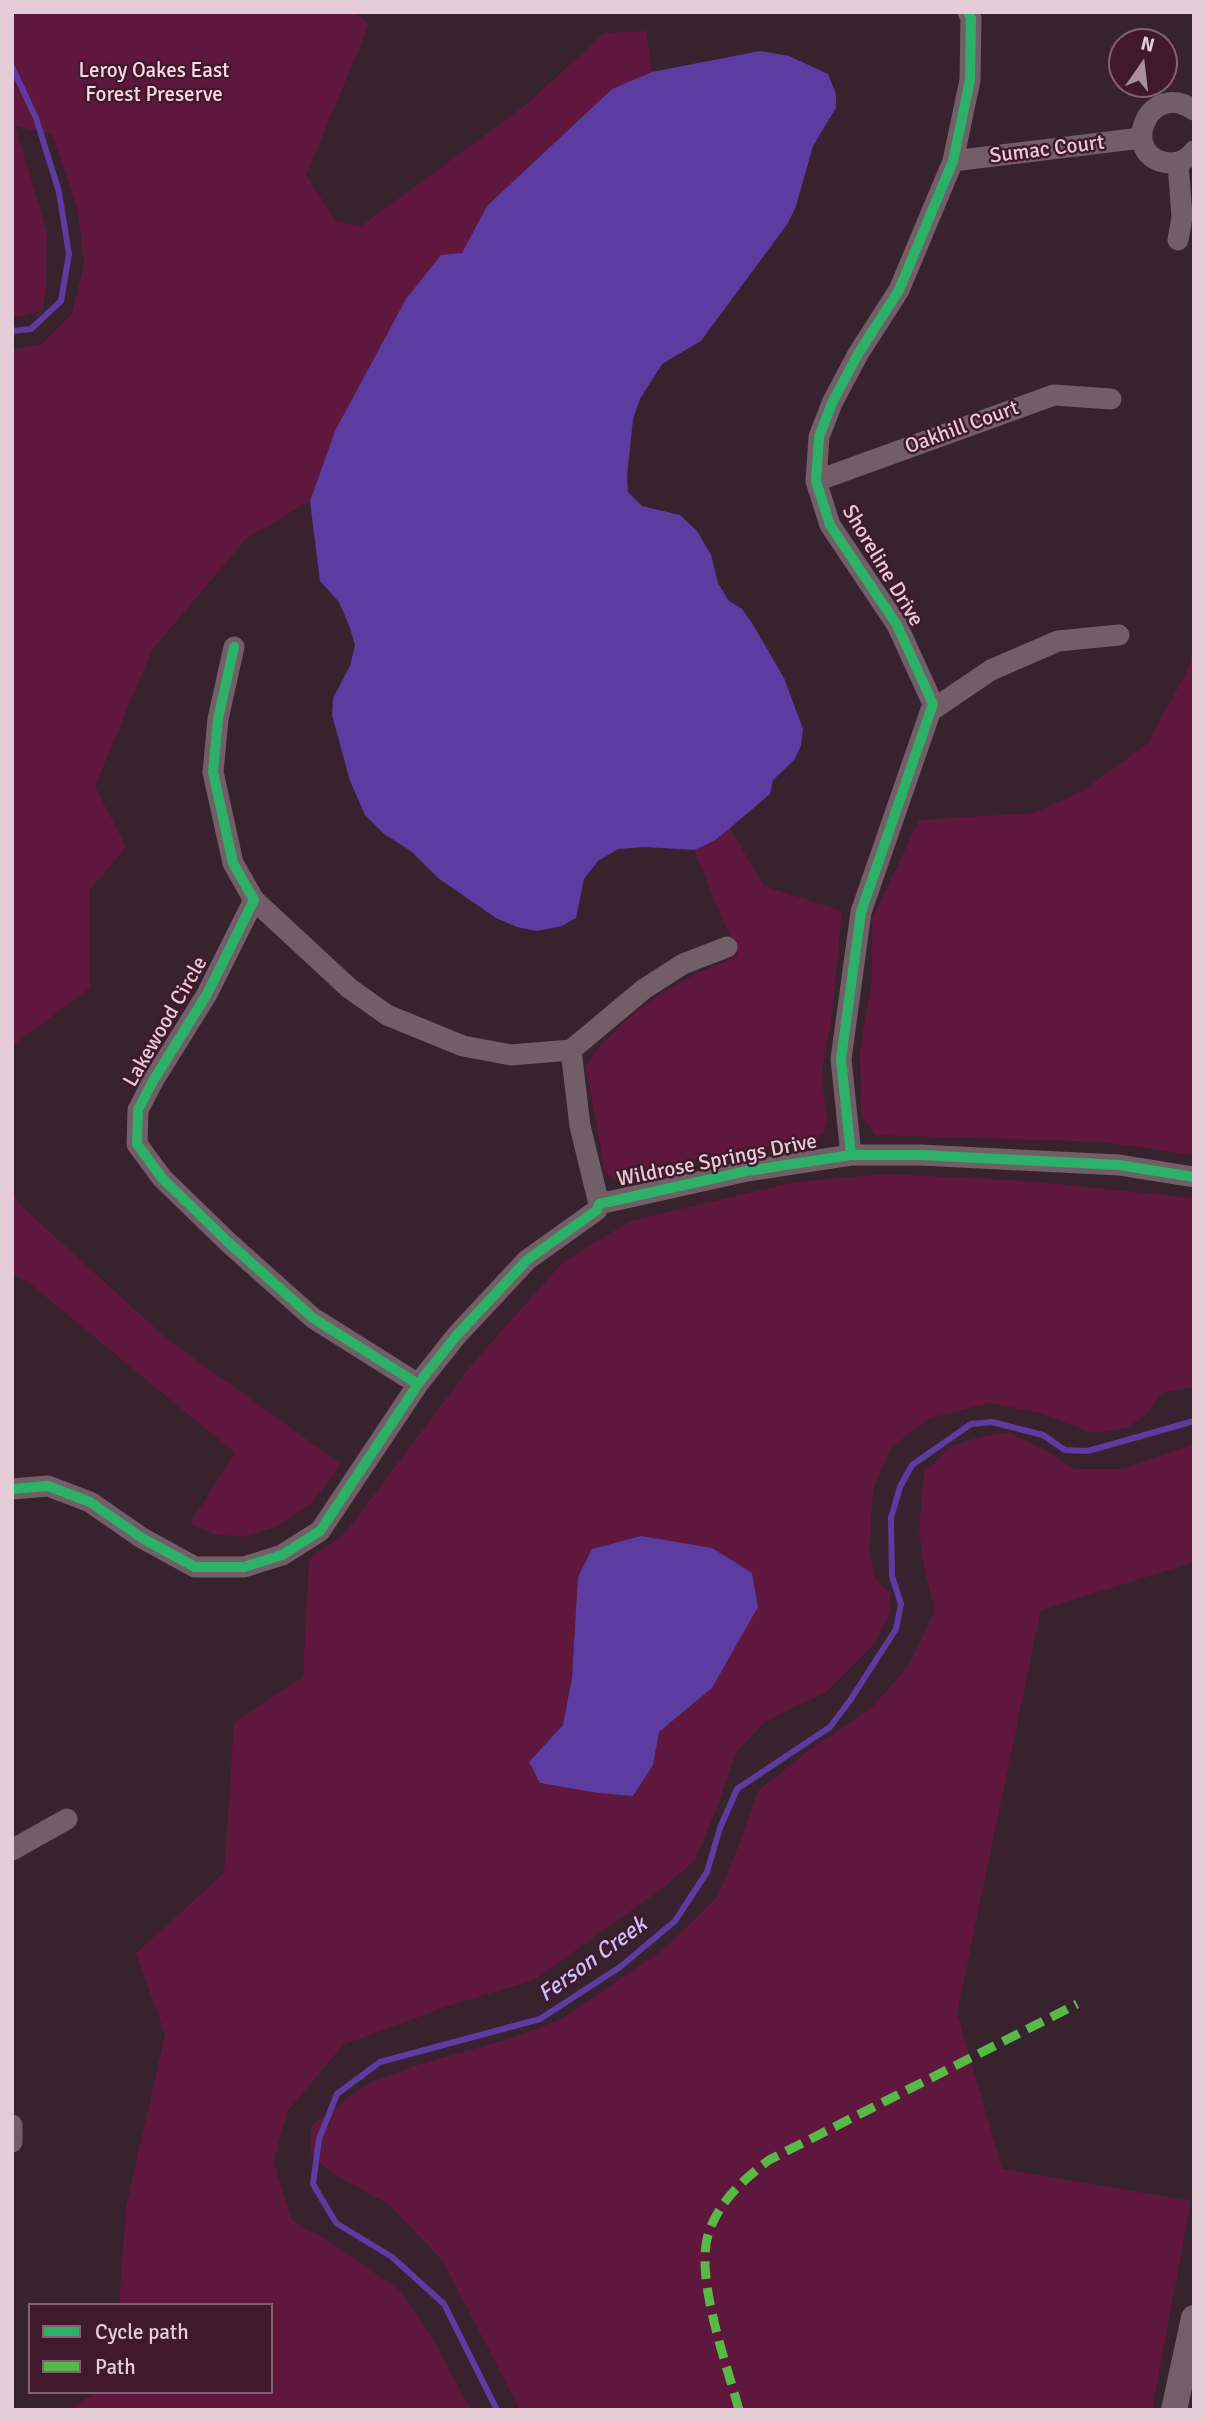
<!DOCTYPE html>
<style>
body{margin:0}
#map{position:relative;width:1206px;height:2422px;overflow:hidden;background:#38222d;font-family:Signika,sans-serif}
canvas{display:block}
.frame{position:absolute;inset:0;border:14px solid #e5ccd6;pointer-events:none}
.legend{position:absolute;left:28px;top:2303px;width:245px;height:91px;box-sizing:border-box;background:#401a2c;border:2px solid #826170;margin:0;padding:9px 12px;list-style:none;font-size:21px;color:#e5ccd6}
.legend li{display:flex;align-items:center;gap:14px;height:35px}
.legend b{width:35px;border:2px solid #826170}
.north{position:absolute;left:1108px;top:28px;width:70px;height:70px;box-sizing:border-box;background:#401a2c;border:2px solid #826170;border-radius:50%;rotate:14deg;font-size:19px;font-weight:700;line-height:28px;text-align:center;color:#e5ccd6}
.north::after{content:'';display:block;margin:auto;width:24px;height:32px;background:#a8909b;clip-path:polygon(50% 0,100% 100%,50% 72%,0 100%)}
</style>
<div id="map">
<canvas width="1206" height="2422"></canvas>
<div class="frame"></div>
<ul class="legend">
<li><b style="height:9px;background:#2db169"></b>Cycle path</li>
<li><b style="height:9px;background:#58b947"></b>Path</li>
</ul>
<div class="north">N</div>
</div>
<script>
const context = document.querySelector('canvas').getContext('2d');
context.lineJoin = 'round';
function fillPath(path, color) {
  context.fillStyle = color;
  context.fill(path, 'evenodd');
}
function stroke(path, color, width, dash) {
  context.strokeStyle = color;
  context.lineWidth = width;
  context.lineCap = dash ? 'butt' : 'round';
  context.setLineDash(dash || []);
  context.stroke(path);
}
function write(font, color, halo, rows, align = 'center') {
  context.font = font + ' Signika,sans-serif';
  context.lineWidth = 5;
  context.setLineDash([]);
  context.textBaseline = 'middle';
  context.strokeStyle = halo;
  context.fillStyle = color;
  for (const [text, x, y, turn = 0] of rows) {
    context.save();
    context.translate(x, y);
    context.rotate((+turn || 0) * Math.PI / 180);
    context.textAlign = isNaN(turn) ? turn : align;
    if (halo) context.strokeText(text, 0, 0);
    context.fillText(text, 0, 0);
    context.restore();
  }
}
const green = new Path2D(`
 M12,12h343l14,13 -63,150 30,46 24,6 167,-123 77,-71 42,-2 6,41 -40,17 -125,117 -25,48 -127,177 -25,70 -64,38 -94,111 -57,136 31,61 -37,44 1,97 -78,58v-696l30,-6 30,-30 12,-50 -6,-53 -26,-77 -37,-8 32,106 -1,55 -4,23 -20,7 -10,-1z
 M1194,644v511l-90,-13 -229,-7 -14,-20 -1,-65 12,-68v-63l47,-99 114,-7 48,-21 67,-49 40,-74z
 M730,828l34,58 78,25 -10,103 -11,64 7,41 -4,14 -11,7 -127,21 -58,21 -14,-3 -9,-7 -19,-106c21,-34 66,-70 102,-88 16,-9 34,-15 50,-22l-44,-106 20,-9z
 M887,1174l141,7 166,17v189l-32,6 -17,23 -19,12 -34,5 -55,-21 -49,-9 -60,16 -38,30 -17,41 -4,61 7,29 15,14 -1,19 -14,29 -51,51 -59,28 -30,31 -21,61 -20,47 -32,28 -129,92 -89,27 -102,38 -56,67 -13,50 17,57 48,29 61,43 33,48 38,71h-402l26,-18h176v-87h-152l7,-98 39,-173 -29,-81 88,-80 10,-150 69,-46 6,-118 37,-27 127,-169 90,-101 67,-41 165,-39zM641,1536l71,13 40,24 6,34 -46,81 -53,44 -6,33 -19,31 -36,-3 -58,-10 -11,-21 34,-37 29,-176z
 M12,1189l7,15 147,134 175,126 -29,39 -36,24 -34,10 -29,-3 -23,-11 45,-70 -206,-170 -17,-10z
 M1010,1433l36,18 28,18h49l71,-25v118l-153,48 -84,403 45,156 189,32 -39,209h-632l-77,-149 -55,-57 -48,-26 -29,-22v-30l54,-41 52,-20 95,-27 49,-19 103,-70 54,-53 28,-69 12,-36 46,-37 69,-48 34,-38 28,-57 -11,-44 -5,-37 5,-58 27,-26 32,-10z`);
const water = new Path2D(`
 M760,51l29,5 39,18 8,20v14l-23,38 -17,60 -8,17 -87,118 -39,23 -22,35 -7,20 -6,57 1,16 14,14 38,9 17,16 14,24 7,28 10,17 14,9 10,14 32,55 19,51 -2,17 -7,14 -21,20 -3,14 -40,34 -16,13 -20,9 -49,-3 -27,2 -20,12 -14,18 -8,39 -14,8 -25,5 -20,-4 -21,-9 -58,-40 -26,-26 -29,-19 -18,-18 -15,-34 -18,-66 1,-17 17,-32 5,-21 -5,-17 -11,-26 -19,-21 -10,-80 25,-70 71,-132 35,-44 21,-2 25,-47 125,-117 40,-17z
 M641,1536l71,12 40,25 6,34 -46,81 -53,44 -6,33 -20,31 -35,-3 -58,-10 -11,-21 34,-37 9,-48 6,-100 14,-28z`);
const stream = new Path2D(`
 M12,67l24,51 23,74 10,62 -8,47 -30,28 -19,2
 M497,2410l-53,-106 -52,-47 -56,-34 -23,-39 6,-45 18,-45 43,-32 160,-43 80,-52 55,-46 32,-49 13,-44 17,-39 93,-62 21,-28 45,-70 5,-25 -9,-28 -1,-58 9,-31 12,-22 59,-41 21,-2 51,13 22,15 23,1 106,-30`);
const minor = new Path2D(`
 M1194,110c-47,-32 -77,49 -24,53 11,0 18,-4 24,-12
 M953,161l188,-23
 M1178,163l4,54 -4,23
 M816,481l238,-86 57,4
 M234,647l-16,72 -5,53 20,91 21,37 -47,94 -54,87 -15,29 -1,34 25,34 67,65 84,75 105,66
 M932,710l59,-40 67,-29 61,-6
 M254,900l95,88 38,27 76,31 48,9 60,-5 73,-61 39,-25 44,-17
 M571,1050l9,76 19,78
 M851,1155l-10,-96 20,-147 72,-208 -36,-79 -67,-100 -14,-44 3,-44 13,-34 26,-49 41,-64 54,-129 17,-81 1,-62 -3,-6
 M12,1489l36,-3 42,16 52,36 53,29h49l38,-12 38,-24 98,-147 39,-49 70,-75 70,-50 2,-6 148,-33 104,-16h69l199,10 75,12
 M12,1850l55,-31
 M12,2125v17`);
const major = new Path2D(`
 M1174,2410l20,-92`);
const quiet = new Path2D(`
 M739,2410c-12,-45 -44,-131 -31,-175 10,-33 35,-55 61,-75l308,-156`);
const cycleway = new Path2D(`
 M234,647l-16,72 -5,53 20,91 21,37 -47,94 -54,87 -15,29 -1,34 25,34 67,65 84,75 105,66
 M851,1155l-10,-96 20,-147 72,-208 -36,-79 -67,-100 -14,-44 3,-44 13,-34 26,-49 41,-64 54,-129 17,-81 1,-62 -3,-6
 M12,1489l36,-3 42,16 52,36 53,29h49l38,-12 38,-24 98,-147 39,-49 70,-75 70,-50 2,-6 148,-33 104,-16h69l199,10 75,12`);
const parkNames = [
 ["Leroy Oakes East",154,71],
 ["Forest Preserve",154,95]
];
const streetNames = [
 ["Sumac Court",1047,150,-7],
 ["Oakhill Court",962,428,-20],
 ["Shoreline Drive",882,566,59],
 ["Lakewood Circle",166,1022,-60],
 ["Wildrose Springs Drive",717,1161,-11]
];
const waterNames = [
 ["Ferson Creek",593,1960,-36]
];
fillPath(green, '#5f173d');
fillPath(water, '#5c3ca1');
stroke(stream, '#5c3ca1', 6);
stroke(minor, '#725e67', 21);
stroke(major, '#765e68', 26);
stroke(quiet, '#58b947', 9, [18, 9]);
stroke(cycleway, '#2db169', 10);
write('21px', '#f9d9e5', '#401a2c', parkNames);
write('21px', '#e5ccd6', '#401a2c', streetNames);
write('italic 23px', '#cac1fa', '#401a2c', waterNames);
</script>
